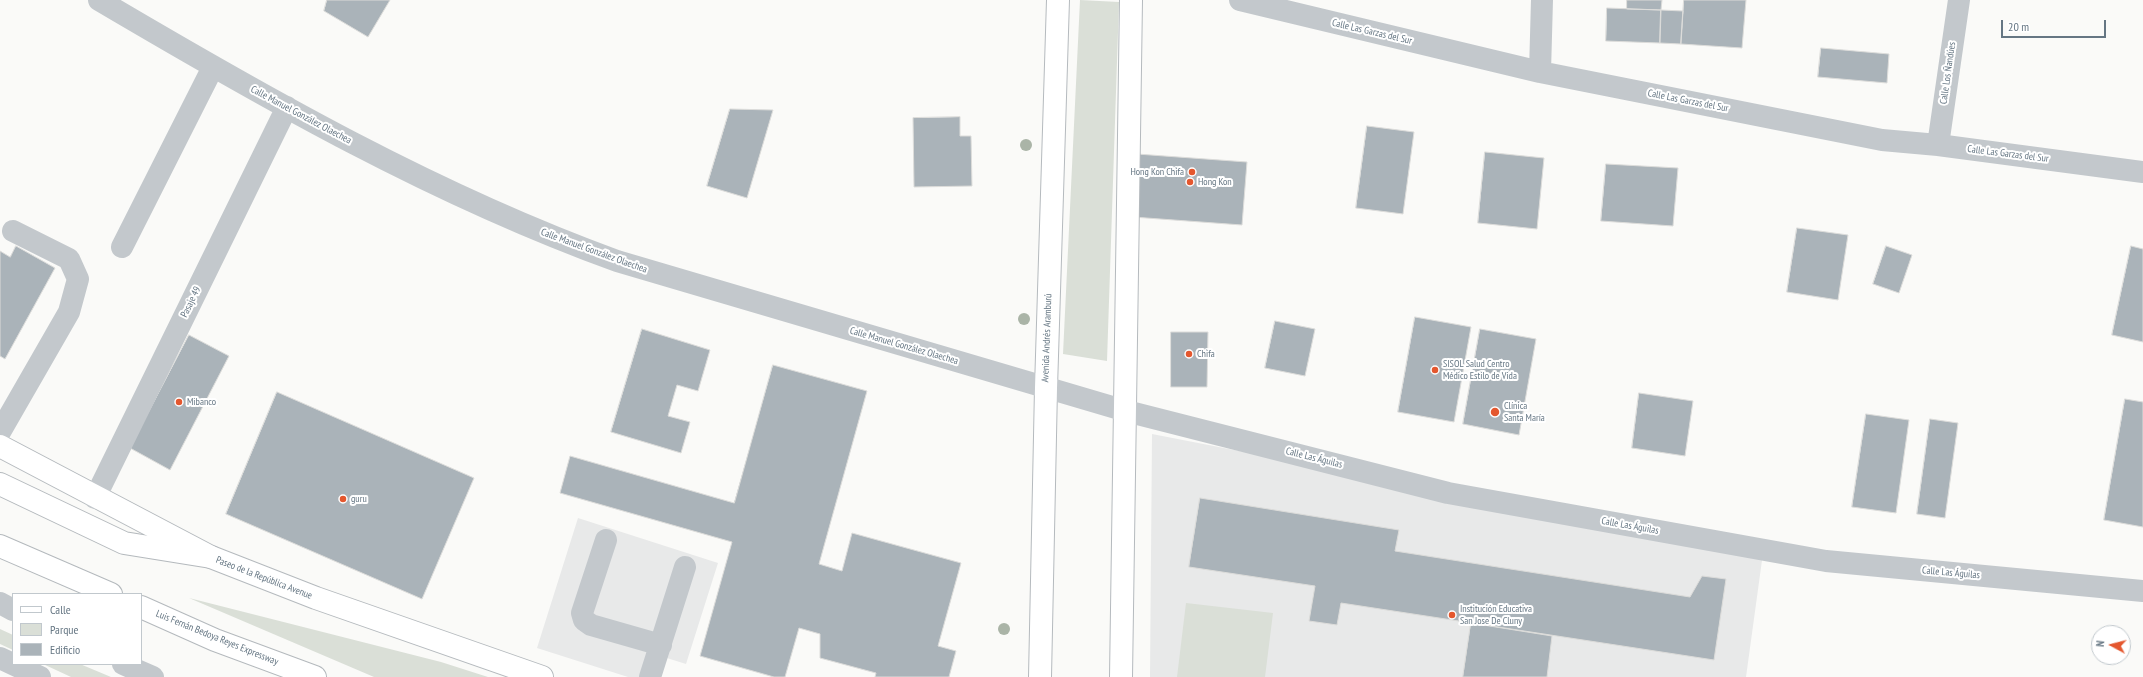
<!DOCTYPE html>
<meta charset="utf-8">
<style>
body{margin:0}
#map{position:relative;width:2143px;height:677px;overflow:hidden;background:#fafaf8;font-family:"PT Sans Narrow",sans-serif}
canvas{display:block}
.legend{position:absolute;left:12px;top:593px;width:130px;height:72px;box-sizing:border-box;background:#fff;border:1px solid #c1c8cd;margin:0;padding:5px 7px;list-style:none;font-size:12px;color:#657683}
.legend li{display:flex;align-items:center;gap:8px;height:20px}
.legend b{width:20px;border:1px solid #c1c8cd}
.north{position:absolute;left:2091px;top:625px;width:40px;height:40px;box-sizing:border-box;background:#fff;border:1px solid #c1c8cd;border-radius:50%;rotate:277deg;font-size:11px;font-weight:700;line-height:16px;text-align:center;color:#657683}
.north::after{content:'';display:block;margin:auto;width:14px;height:18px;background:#e4572e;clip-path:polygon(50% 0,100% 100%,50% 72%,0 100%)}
.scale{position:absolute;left:2001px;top:20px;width:105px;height:18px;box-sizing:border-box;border:2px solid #657683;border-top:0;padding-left:5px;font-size:12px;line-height:14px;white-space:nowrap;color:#657683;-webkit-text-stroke:3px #fff;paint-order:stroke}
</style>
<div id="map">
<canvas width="2143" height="677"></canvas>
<ul class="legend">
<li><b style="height:5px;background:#fff"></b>Calle</li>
<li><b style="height:11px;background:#dadfd7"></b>Parque</li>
<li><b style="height:11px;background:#aab3b9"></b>Edificio</li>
</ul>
<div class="north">N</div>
<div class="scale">20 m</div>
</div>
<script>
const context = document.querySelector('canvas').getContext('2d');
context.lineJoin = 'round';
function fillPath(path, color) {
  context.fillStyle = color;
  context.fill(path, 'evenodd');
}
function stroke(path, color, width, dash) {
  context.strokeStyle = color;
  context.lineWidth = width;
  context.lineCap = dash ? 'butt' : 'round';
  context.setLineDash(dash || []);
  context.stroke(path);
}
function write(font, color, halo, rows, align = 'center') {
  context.font = font + ' "PT Sans Narrow",sans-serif';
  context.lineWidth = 4;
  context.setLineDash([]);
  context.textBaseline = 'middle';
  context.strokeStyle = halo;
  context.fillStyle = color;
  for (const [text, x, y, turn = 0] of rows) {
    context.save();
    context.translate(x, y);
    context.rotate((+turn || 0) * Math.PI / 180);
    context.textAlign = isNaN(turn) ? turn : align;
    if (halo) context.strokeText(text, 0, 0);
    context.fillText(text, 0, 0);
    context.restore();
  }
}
const built = new Path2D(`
 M1152,434l611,119 -17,124h-596z
 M578,518l140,45 -32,101 -32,-10 -8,23h-18l-91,-29z`);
const green = new Path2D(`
 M1080,0l39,2 -12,359 -44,-7z
 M189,598l252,64 47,15h-114z
 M1186,603l87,10 -8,64h-88z
 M0,629l13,6v15l-13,-6z
 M43,664h37l31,13h-40z`);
const building = new Path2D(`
 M327,0h63l-22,37 -44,-26z
 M1627,0h35l-1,10 -34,-1z
 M1684,0h62l-4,48 -61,-4z
 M1607,8l54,2 -1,33 -54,-2z
 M1661,10l22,1 -2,33 -21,-1z
 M1821,48l68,6 -2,29 -69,-6z
 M730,109l43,1 -26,88 -40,-12z
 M960,117v19h11l1,50 -58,1 -1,-69z
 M1367,126l47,6 -11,82 -47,-6z
 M1485,152l59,6 -7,71 -59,-6z
 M1137,154l110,8 -5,63 -109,-8z
 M1606,164l72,4 -5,58 -72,-5z
 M1797,228l51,7 -10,65 -51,-8z
 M16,246l39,22 -50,91 -5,-3v-105l10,6z
 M1886,246l26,9 -13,38 -26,-9z
 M2131,246l12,3v93l-31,-7z
 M1415,317l56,10 -17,95 -56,-10z
 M1275,321l40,8 -10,47 -40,-8z
 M642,329l68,21 -12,41 -21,-6 -9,31 22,6 -9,31 -70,-21z
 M1480,329l56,10 -17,96 -56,-11z
 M1171,332h37l-1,55h-36z
 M189,335l40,21 -59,114 -40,-22z
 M773,365l94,26 -48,173 23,7 10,-38 109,30 -23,83 18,5 -7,26h-74l1,-4 -56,-15v-24l-21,-6 -14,49h-11l-74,-21 32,-114 -172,-49 10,-37 164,47z
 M277,392l197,86 -52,121 -196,-85z
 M1639,393l54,8 -8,55 -53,-8z
 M2125,399l18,3v125l-39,-7z
 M1866,414l43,6 -13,93 -44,-6z
 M1930,419l28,4 -13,95 -28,-4z
 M1200,498l199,32 -4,21 295,46 12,-21 24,3 -12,81 -373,-57 -4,22 -28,-4 6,-35 -126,-19z
 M1471,623l81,13 -5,41h-84z`);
const minor = new Path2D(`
 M99,0c166,98 336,195 518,261l509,150 322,82 378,68 317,30
 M1240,0l300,72 342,68 56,5 205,27
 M1540,72l2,-72
 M1938,145l21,-145
 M122,247l91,-180
 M0,432l69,-120 9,-33 -9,-20 -56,-28
 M95,498l192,-391
 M606,540l-24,73 2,7 7,5 70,20
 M0,603l13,7
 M0,658l40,19
 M123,664l30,13
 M650,677l35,-110`);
const major = new Path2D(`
 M0,446l211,111 105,41 226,79
 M1040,677l6,-289 12,-388
 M1121,677l10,-677`);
const highway = new Path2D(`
 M0,484l124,59 87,14
 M0,546l111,48
 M141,607l74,33 100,37`);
const trees = [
 [1026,145],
 [1024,319],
 [1004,629]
];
const markers = [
 [1192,172,4,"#e4572e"],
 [1190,182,4,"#e4572e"],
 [1189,354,4,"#e4572e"],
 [1435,370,4,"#e4572e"],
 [179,402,4,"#e4572e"],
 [1495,412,5,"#e4572e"],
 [343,499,4,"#e4572e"],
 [1452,615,4,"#e4572e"]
];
const streetNames = [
 ["Calle Las Garzas del Sur",1372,32,13],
 ["Calle Los Ñandúes",1948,73,-82],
 ["Calle Las Garzas del Sur",1688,101,11],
 ["Calle Manuel González Olaechea",301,115,28],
 ["Calle Las Garzas del Sur",2008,154,7],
 ["Calle Manuel González Olaechea",594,251,20],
 ["Pasaje 49",191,302,-64],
 ["Avenida Andrés Aramburú",1047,338,-88],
 ["Calle Manuel González Olaechea",904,346,16],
 ["Calle Las Águilas",1314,458,14],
 ["Calle Las Águilas",1630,526,10],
 ["Calle Las Águilas",1951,573,5],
 ["Paseo de la República Avenue",264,578,21],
 ["Luis Fernán Bedoya Reyes Expressway",217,638,22]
];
const poiNames = [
 ["Hong Kon Chifa",1184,172,"right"],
 ["Hong Kon",1198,182],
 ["Chifa",1197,354],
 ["SISOL Salud Centro",1443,364],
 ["Médico Estilo de Vida",1443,376],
 ["Mibanco",187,402],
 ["Clínica",1504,406],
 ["Santa María",1504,418],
 ["guru",351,499],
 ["Institución Educativa",1460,609],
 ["San Jose De Cluny",1460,621]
];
fillPath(built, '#e8e9e9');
fillPath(green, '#dadfd7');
fillPath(building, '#aab3b9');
stroke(building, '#dcdcda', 1);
stroke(major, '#b5babe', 24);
stroke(highway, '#b4b9bd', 24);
stroke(minor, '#c3c8cc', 22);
stroke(major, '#fff', 22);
stroke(highway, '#fff', 22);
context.fillStyle = '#aab4a7';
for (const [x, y] of trees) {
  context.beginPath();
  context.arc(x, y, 6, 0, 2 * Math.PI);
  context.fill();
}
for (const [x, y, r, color] of markers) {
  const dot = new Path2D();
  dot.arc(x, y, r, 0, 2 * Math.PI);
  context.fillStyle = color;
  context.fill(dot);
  stroke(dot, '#fff', 1.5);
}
write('10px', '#657683', '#fff', streetNames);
write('10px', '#657683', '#fff', poiNames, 'left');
</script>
